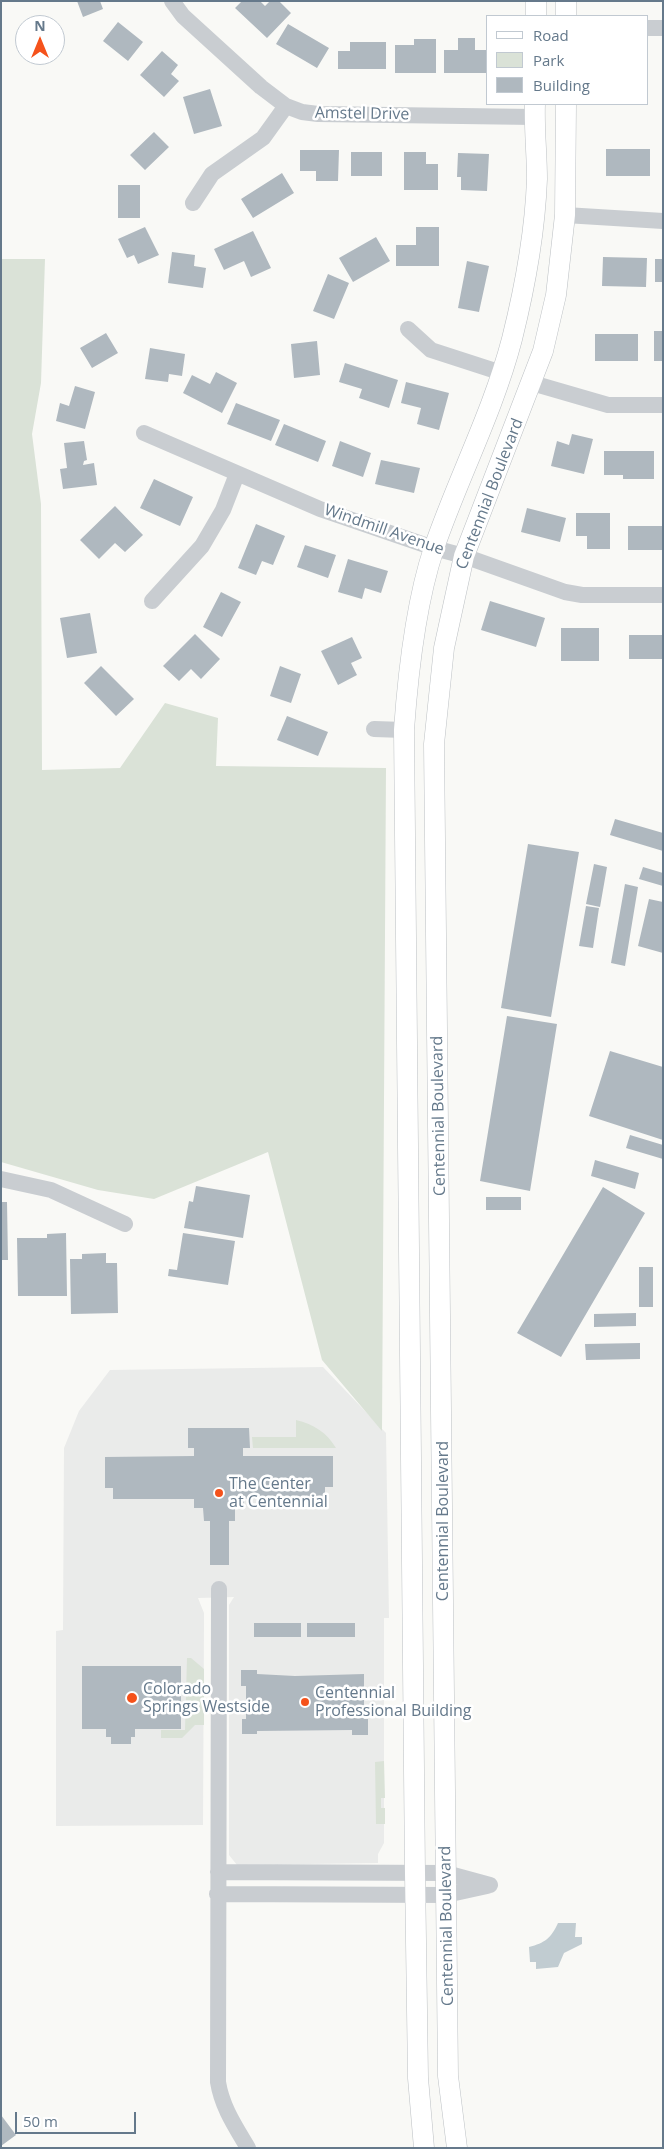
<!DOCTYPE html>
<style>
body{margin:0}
#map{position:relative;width:664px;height:2149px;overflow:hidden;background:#f9f9f6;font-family:"Open Sans",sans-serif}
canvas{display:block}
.frame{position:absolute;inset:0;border:2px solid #65798b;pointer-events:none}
.legend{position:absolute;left:486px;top:15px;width:162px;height:90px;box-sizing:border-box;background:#fff;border:1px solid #c1c9d1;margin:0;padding:6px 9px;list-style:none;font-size:15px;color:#65798b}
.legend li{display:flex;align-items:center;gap:10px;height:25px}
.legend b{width:25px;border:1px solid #c1c9d1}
.north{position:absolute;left:15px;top:15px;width:50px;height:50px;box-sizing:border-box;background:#fff;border:1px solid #c1c9d1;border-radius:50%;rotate:0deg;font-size:14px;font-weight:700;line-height:20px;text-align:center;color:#65798b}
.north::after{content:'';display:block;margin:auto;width:18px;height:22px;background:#f5521b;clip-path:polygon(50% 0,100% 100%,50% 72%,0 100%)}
.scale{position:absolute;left:15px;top:2112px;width:121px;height:22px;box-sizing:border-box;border:2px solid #65798b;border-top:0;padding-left:6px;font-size:15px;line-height:18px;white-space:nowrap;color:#65798b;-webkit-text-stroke:4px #fff;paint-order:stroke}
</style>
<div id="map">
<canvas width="664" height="2149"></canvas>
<div class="frame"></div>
<ul class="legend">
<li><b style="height:6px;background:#fff"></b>Road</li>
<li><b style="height:14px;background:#dae2d7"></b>Park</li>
<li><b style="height:14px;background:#afb8bf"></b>Building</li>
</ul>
<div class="north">N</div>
<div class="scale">50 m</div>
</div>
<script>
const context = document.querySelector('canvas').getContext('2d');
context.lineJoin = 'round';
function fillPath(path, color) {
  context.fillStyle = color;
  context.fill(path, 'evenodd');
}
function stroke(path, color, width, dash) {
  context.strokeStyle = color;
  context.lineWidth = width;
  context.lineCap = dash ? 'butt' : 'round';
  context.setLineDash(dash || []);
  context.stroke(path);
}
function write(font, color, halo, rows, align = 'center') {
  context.font = font + ' "Open Sans",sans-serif';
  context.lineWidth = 5;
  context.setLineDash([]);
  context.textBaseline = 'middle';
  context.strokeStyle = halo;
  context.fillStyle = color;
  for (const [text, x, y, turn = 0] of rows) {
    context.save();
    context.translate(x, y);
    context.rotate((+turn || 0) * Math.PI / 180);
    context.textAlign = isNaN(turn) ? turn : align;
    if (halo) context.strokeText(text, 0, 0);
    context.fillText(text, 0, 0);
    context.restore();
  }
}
const built = new Path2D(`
 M323,1367l63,66 3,185h-5v225l-6,11v9l-141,2 -8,-10v-250l5,-8 -36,1 6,15v9l-1,203 -147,1v-195l7,-1 1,-182 15,-37 31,-41z`);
const green = new Path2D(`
 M1,259h44l-4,124 -9,51 9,70 1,266 78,-2 45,-65 53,15 -2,48 170,2 -4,663 -60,-71 -54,-208 -114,47 -56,-9 -97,-28z
 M296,1420c18,4 31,13 40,28h-83l-1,-11h44z
 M187,1658h4l13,11v56h-9l-13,13h-21v-8h24z
 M384,1761l1,37h-4v10h4v16h-9l-1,-62z`);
const water = new Path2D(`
 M558,1923h18l-1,14h7v7l-18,9 -6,14 -22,2v-7h-6l-1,-15c16,-4 22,-9 29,-24z`);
const building = new Path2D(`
 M77,1h23l3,8 -20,8z
 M242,1h18l5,5 5,-5h9l12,12 -24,25 -32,-30z
 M118,22l25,20 -15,19 -25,-20z
 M288,24l41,24 -12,20 -41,-24z
 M458,38h17v12h13v23h-44v-23h14z
 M414,39h22v34h-41v-28h19z
 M350,42h36v27h-48v-18h12z
 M162,51l16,14 -7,9 8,7 -15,16 -24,-22z
 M210,89l12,37 -28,8 -11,-37z
 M154,132l15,15 -24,23 -15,-15z
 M606,149h44v27h-44z
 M300,150h39l-1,31h-22v-10h-16z
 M351,152h31v24h-31z
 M404,152h22v12h12v26h-34z
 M458,153l31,1 -2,37 -26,-1v-13h-4z
 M282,173l12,20 -41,25 -12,-19z
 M118,185h22v33h-22z
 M145,227l14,28 -21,9 -4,-9 -7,3 -9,-19z
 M416,227h23v39h-43v-21h20z
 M253,231l18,37 -20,9 -7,-16 -20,9 -10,-21z
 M376,237l14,24 -37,21 -14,-24z
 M172,252l23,3 -1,11 12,2 -3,20 -35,-5z
 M603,257l44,1 -1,29 -44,-1z
 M655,259h8v23h-8z
 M467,261l22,5 -10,46 -21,-4z
 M328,274l21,9 -15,36 -21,-8z
 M654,331h9v30h-9z
 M106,333l12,20 -26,15 -12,-20z
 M595,334h43v27h-43z
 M317,341l3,34 -26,3 -3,-34z
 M150,348l35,6 -3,22 -13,-2 -1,8 -23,-3z
 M345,363l53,17 -9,28 -30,-10 3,-9 -23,-7z
 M216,372l21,11 -15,30 -39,-20 9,-18 18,9z
 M406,382l43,11 -10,37 -22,-6 4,-16 -20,-5z
 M75,386l20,6 -10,37 -29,-8 4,-18 9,3z
 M236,403l44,17 -9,21 -44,-17z
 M284,424l42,17 -8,21 -43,-17z
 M572,434l21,5 -9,35 -33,-8 6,-25 12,4z
 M84,441l3,19 -3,1 -1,4 11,-2 3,22 -34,4 -3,-20 7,-1 -3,-25z
 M340,441l31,12 -8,24 -31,-11z
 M604,451h50v28h-31v-4h-19z
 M381,460l39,8 -6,25 -39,-9z
 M154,479l39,18 -13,29 -40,-18z
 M115,506l28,29 -18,17 -10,-9 -16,16 -19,-19z
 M527,508l39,10 -6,24 -39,-10z
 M576,513h34v36h-23v-13h-11z
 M256,524l29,12 -12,29 -11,-4 -6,14 -18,-7z
 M628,526h35v24h-35z
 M305,545l31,10 -8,23 -31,-11z
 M348,559l40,12 -7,22 -16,-5 -3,11 -24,-7z
 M221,592l20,10 -19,35 -19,-10z
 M490,601l55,17 -9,29 -55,-17z
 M90,613l7,40 -30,5 -7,-40z
 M561,628h38v33h-38z
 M195,634l25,25 -19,20 -10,-10 -12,12 -16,-15z
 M629,635h34v24h-34z
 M352,637l10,21 -11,5 6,12 -19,10 -17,-34z
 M101,666l33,33 -18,17 -32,-33z
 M280,666l21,8 -10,29 -21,-7z
 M287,716l41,16 -10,24 -41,-16z
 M615,819l48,14v18l-53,-16z
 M528,844l51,8 -28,165 -50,-9z
 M594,864l13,3 -7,40 -14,-3z
 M643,867l20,6v13l-24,-7z
 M625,884l13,3 -13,79 -14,-3z
 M649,899l14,3v51l-25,-7z
 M586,906l13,2 -6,40 -14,-2z
 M507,1016l50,8 -27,167 -50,-10z
 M610,1051l53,16v73l-74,-24z
 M630,1135l33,10v14l-37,-11z
 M595,1160l44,13 -4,16 -44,-13z
 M196,1186l54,9 -7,43 -59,-10 5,-27 4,1z
 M603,1187l42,26 -84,144 -44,-24z
 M486,1197h35v13h-35z
 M1,1202h6l1,58h-7z
 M66,1233l1,63h-49l-1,-58h30v-4z
 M183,1233l52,8 -7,44 -60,-9 1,-7 8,1z
 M106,1253v10h11l1,50 -47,1 -1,-55h12v-5z
 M639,1267h14v40h-14z
 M636,1313v13l-42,1v-13z
 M640,1343v16l-54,1 -1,-16z
 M188,1428h61l1,20h-7v8h90v31h-8v12h-81v9h-9v13h-6v44h-19v-44h-6l-1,-13h-9v-9h-81v-11h-8v-31l89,-1v-8h-6z
 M254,1623h47v14h-47z
 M307,1623h48v14h-48z
 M82,1666h99v63h-46v8h-4v7h-20v-7h-5v-8h-24z
 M241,1670h16v4l38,2 69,-2v45h4v16h-16v-5l-95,1v3h-15v-15h4v-33h-5z
 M1,2115l15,20 -15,11z`);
const minor = new Path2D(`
 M172,1l11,15 78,71 25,19 16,6 16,2 216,3
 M648,28h15
 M193,203l19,-29 51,-36 23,-32
 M565,215l98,6
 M408,329l23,21 71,23
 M532,383l76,22h55
 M144,433l176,76 114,39 30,8 101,36 17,3h81
 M152,601l50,-55 21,-36 14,-36
 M374,729l30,1
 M1,1179l50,11 74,34
 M219,1589l-1,493c4,25 17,44 30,66
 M218,1872l228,1 44,12
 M217,1894l229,1 41,-9`);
const major = new Path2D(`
 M536,1v15
 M566,1v15
 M424,2148l-6,-70 -3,-205 -11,-1143c4,-57 12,-128 30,-182 24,-70 59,-136 78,-209 13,-52 23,-106 25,-160 0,-25 -3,-50 -2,-75
 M457,2148l-9,-72 -14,-1332 10,-96 20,-92 79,-205 13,-56 9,-80 1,-111`);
const markers = [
 [219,1493,5,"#f5521b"],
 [132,1698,6,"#f5521b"],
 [305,1702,5,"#f5521b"]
];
const streetNames = [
 ["Amstel Drive",362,114,1],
 ["Centennial Boulevard",490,494,-69],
 ["Windmill Avenue",384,530,19],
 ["Centennial Boulevard",439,1116,-91],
 ["Centennial Boulevard",443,1521,-90],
 ["Centennial Boulevard",447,1926,-91]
];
const poiNames = [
 ["The Center",229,1484],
 ["at Centennial",229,1502],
 ["Colorado",143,1689],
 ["Springs Westside",143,1707],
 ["Centennial",315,1693],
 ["Professional Building",315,1711]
];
fillPath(built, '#eaebea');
fillPath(green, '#dae2d7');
fillPath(water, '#c1ccd1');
fillPath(building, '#afb8bf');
stroke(major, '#bcc0c4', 21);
stroke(minor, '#c9cdd1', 16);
stroke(major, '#fff', 20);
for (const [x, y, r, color] of markers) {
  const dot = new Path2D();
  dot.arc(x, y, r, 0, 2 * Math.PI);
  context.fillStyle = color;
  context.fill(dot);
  stroke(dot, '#fff', 2);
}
write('16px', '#65798b', '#fff', streetNames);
write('16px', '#65798b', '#fff', poiNames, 'left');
</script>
